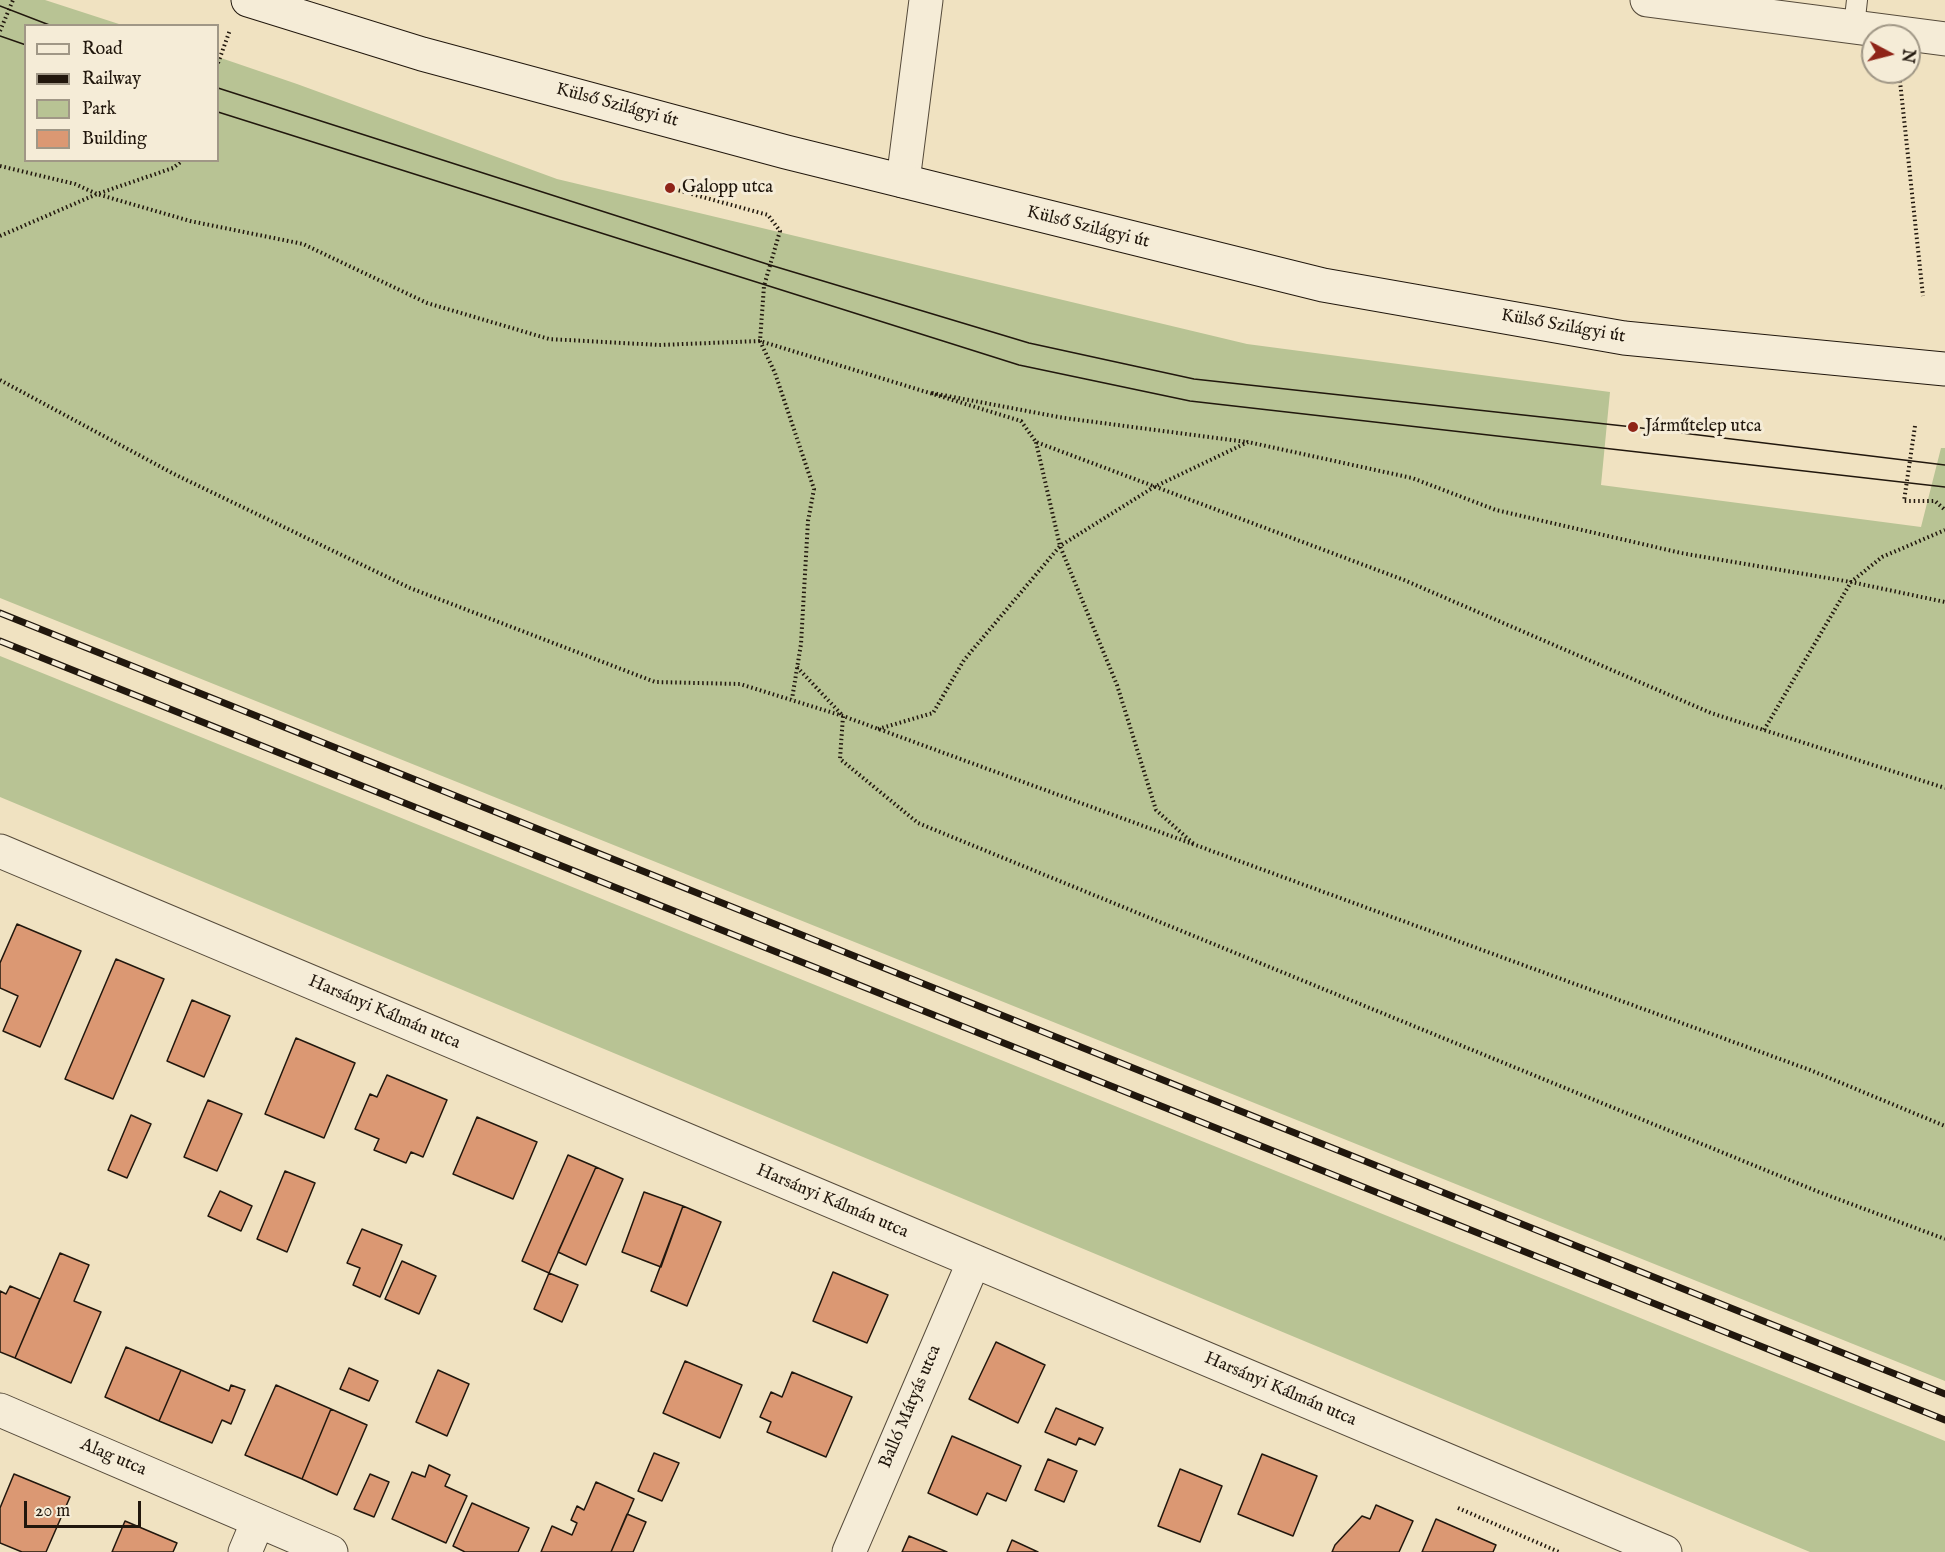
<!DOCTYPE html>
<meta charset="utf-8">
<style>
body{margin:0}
#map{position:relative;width:1945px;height:1552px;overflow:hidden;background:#f0e2c1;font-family:"IM FELL English",serif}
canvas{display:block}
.legend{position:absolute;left:24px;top:24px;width:195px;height:138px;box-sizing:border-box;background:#f5ecd7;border:2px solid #a09786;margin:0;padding:8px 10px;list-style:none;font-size:18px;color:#21170d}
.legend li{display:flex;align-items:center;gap:12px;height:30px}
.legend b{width:30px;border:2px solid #a09786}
.north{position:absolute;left:1861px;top:24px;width:60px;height:60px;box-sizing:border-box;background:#f5ecd7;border:2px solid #a09786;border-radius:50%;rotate:97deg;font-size:16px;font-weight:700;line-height:24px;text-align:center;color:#21170d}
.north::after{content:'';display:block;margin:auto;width:21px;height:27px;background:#8f2418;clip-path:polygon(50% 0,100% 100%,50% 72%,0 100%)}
.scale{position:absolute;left:24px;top:1501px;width:117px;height:27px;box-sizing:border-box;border:3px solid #21170d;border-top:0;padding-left:8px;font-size:18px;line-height:21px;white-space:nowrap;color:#21170d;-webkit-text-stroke:4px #f5ecd7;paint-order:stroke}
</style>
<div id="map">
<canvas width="1945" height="1552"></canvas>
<ul class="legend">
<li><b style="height:8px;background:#f5ecd7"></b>Road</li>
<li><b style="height:8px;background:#21170d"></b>Railway</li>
<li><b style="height:16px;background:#b8c394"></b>Park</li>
<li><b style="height:16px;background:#db9873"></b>Building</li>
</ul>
<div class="north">N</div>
<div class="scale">20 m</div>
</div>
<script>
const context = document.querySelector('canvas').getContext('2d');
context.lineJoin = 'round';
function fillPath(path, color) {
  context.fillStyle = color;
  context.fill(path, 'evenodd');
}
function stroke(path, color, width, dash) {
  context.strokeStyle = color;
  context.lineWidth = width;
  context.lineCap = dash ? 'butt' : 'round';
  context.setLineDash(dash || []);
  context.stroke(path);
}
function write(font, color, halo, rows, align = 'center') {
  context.font = font + ' "IM FELL English",serif';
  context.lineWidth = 6;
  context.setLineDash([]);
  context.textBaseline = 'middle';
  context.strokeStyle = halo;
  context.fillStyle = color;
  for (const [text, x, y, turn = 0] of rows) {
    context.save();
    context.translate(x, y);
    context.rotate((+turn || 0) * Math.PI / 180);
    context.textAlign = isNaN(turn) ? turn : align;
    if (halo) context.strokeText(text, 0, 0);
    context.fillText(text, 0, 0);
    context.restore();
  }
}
const green = new Path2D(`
 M0,0h45l77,25 -96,1v134h192v-103l79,27 260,95 690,165 363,48 -9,93 320,42 20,-79h4v933l-1945,-783z
 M0,656l1945,785v111h-135l-1810,-755z`);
const building = new Path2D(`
 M17,924l64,27 -41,96 -37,-16 15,-35 -18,-8v-25z
 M116,959l48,20 -51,120 -48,-20z
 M192,1000l38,16 -26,61 -37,-16z
 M296,1038l59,25 -31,75 -59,-24z
 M387,1075l60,25 -24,57 -12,-5 -5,11 -32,-13 5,-11 -24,-10 15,-35 7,3z
 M208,1100l34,14 -25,57 -33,-14z
 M131,1115l20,9 -24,54 -19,-8z
 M477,1117l60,25 -24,57 -60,-25z
 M568,1155l28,12 -47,106 -27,-12z
 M596,1167l27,12 -37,86 -28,-13z
 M285,1171l30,12 -28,69 -30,-13z
 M220,1191l32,15 -11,25 -33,-15z
 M644,1192l39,14 -22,61 -39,-15z
 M683,1206l38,16 -34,84 -36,-15z
 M362,1229l40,16 -22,52 -27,-12 7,-17 -13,-5z
 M60,1253l29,12 -15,36 27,11 -30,71 -56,-25z
 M402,1261l34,15 -17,38 -34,-15z
 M833,1272l55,23 -21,48 -54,-22z
 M549,1273l29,12 -16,37 -28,-13z
 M10,1286l30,13 -25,59 -15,-6v-61l6,3z
 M996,1342l49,23 -27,58 -49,-24z
 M126,1347l55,23 -22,51 -54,-24z
 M685,1361l57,24 -22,53 -57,-25z
 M349,1368l29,13 -9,20 -29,-12z
 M181,1370l48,21 2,-6 14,5 -14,34 -9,-4 -10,23 -53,-22z
 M438,1370l31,14 -22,52 -31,-14z
 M792,1372l60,25 -26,60 -59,-25 4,-10 -11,-5 11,-25 11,5z
 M276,1385l55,24 -29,70 -57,-24z
 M1056,1408l47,20 -8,17 -16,-7 -3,7 -31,-13z
 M331,1409l36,16 -30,70 -35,-16z
 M952,1436l69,30 -15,35 -19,-8 -10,22 -49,-22z
 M654,1453l25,10 -17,38 -24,-10z
 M1262,1454l55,22 -24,60 -55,-22z
 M1048,1459l29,12 -13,31 -29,-12z
 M429,1465l21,10 -5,11 22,10 -21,47 -54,-24 20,-47 13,5z
 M1180,1469l42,17 -22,56 -42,-16z
 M14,1474l56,23 -24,55h-24l-22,-9v-35z
 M370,1474l19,8 -15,35 -20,-8z
 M596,1482l38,17 -23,53h-70l11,-26 20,9 5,-12 -6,-3 6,-14 7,4z
 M472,1503l57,25 -11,24h-53l-12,-6z
 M1376,1505l37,16 -14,31h-67l3,-7 27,-29 8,3z
 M627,1514l19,8 -13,30h-22z
 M1436,1519l60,26 -3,7h-71z
 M125,1521l52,22 -4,9h-61z
 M909,1536l38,16h-45z
 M1012,1540l26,12h-31z`);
const path = new Path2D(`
 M0,31l13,-31
 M218,63l12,-33
 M1899,72l24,224
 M0,166l75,18 22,10 93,27 113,23 124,59 122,36 110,6 101,-4 261,80 15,21 368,138 307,133 234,75
 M670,188l98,27 12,16 -16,55 -4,55 15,32 39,116 -6,32 -7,123 -9,55
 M0,236l97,-42 76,-26 10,-8
 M0,380l174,94 236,114 245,94 85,2 103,32 967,354 135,56
 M932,393l132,25 183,24
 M1915,426l-11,75h31l10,9
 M1036,442l24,104 57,139 39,125 39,35
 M797,667l46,49 -3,43 78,64 901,369 126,47
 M878,729l55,-16 31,-53 96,-114 94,-59 94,-45 164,36 84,32 185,43 170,29 94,20
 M1764,730l87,-148 31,-25 63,-27
 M1458,1508l101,44`);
const lane = new Path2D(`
 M1854,27l3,-27`);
const street = new Path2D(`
 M1647,0l298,39
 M903,181l23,-181
 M0,851l1665,701
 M0,1410l331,142
 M245,1552l13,-31
 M849,1552l125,-291`);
const secondary = new Path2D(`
 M248,0l174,54 364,98 537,133 301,53 321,31`);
const tram = new Path2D(`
 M0,6l52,20
 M0,36l26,9
 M218,88l552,177 259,78 165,36 439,48 312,38
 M218,112l801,253 171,36 755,86`);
const rail = new Path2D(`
 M0,613l1945,781
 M0,641l1945,779`);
const markers = [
 [670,188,6,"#8f2418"],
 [1633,427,6,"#8f2418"]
];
const streetNames = [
 ["Külső Szilágyi út",617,106,15],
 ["Külső Szilágyi út",1088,228,14],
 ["Külső Szilágyi út",1563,327,10],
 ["Harsányi Kálmán utca",384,1013,23],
 ["Harsányi Kálmán utca",832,1202,23],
 ["Harsányi Kálmán utca",1280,1390,23],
 ["Balló Mátyás utca",911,1407,-67],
 ["Alag utca",113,1458,23]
];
const poiNames = [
 ["Galopp utca",682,188],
 ["Járműtelep utca",1645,427]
];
fillPath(green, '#b8c394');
fillPath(building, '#db9873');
stroke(building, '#21170d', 1.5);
stroke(lane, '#554a3a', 22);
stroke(street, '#554a3a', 35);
stroke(secondary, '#21170d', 35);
stroke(path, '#21170d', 4, [1.5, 3]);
stroke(lane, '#f5ecd7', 20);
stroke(street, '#f5ecd7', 33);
stroke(secondary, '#f5ecd7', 33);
stroke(tram, '#21170d', 1.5);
stroke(rail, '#21170d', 7);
stroke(rail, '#f5ecd7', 4.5, [14]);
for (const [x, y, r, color] of markers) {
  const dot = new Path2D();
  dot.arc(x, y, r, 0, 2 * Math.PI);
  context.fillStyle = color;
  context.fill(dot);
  stroke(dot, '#f5ecd7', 2);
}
write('18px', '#21170d', '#f5ecd7', streetNames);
write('18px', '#21170d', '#f5ecd7', poiNames, 'left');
</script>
